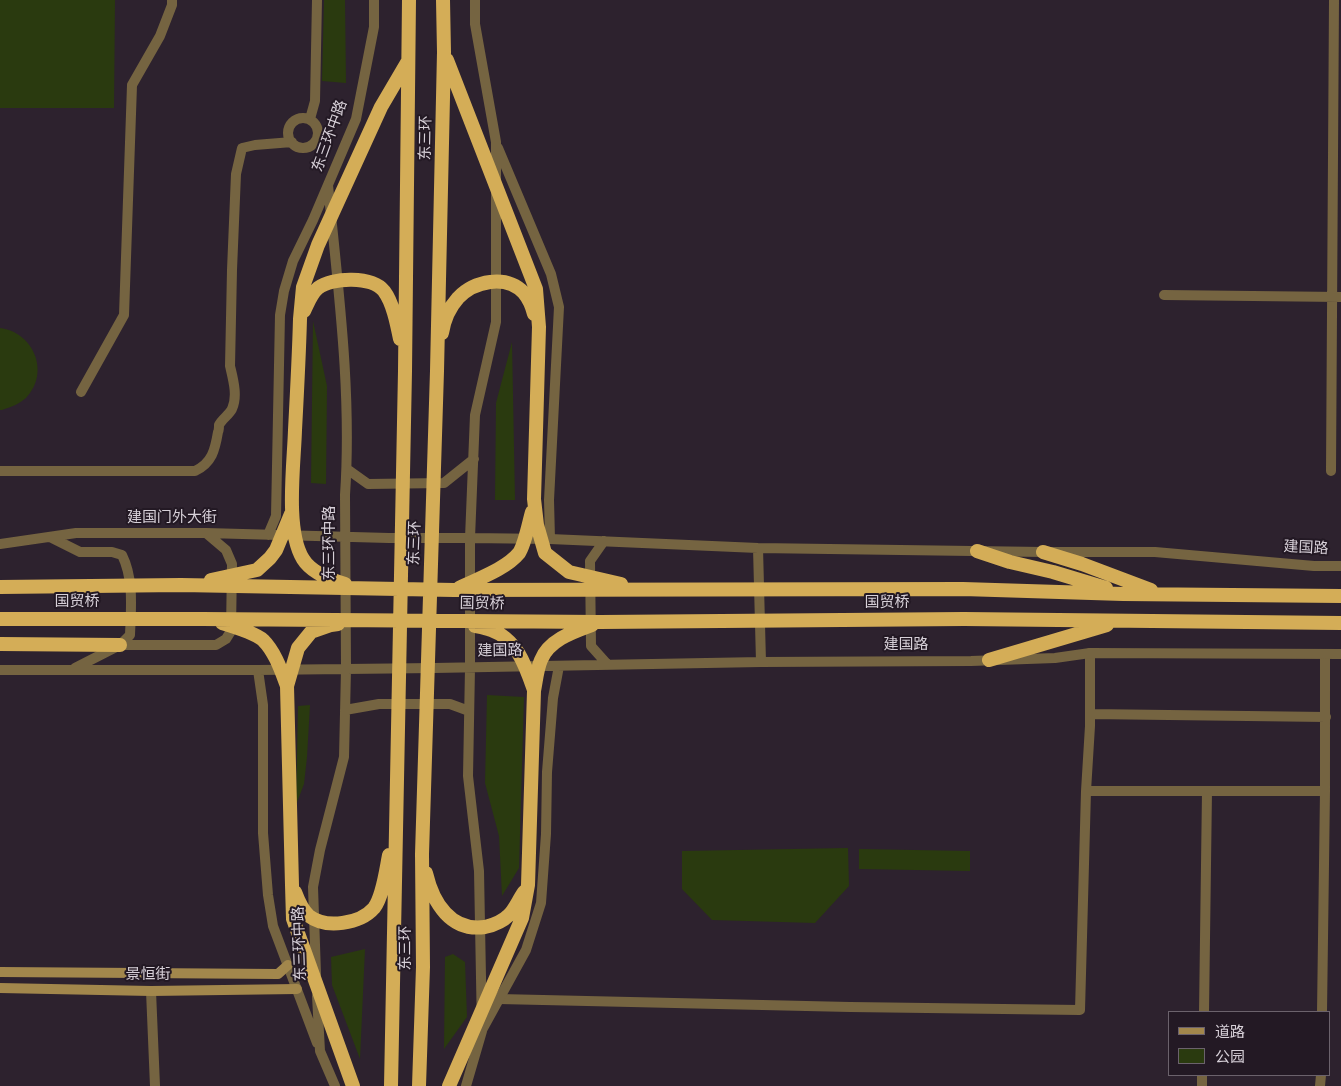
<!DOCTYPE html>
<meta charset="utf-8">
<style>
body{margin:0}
#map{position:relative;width:1341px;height:1086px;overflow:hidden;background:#2d222e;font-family:"Space Grotesk","Noto Sans SC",sans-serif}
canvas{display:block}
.legend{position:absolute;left:1168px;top:1011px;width:162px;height:65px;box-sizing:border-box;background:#231924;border:1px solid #6b626c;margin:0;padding:6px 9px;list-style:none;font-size:15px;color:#d7d0d8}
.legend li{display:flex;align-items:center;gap:10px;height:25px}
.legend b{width:25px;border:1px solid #6b626c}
</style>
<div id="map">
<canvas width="1341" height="1086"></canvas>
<ul class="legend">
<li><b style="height:6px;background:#a2874c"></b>道路</li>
<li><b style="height:14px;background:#2a3a0f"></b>公园</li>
</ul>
</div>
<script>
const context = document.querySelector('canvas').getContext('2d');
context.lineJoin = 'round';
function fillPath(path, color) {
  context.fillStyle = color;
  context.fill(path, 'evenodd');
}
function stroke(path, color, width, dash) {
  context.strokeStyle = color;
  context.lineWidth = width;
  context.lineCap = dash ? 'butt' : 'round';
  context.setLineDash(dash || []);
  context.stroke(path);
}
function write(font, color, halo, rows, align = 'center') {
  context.font = font + ' "Space Grotesk","Noto Sans SC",sans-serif';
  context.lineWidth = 4;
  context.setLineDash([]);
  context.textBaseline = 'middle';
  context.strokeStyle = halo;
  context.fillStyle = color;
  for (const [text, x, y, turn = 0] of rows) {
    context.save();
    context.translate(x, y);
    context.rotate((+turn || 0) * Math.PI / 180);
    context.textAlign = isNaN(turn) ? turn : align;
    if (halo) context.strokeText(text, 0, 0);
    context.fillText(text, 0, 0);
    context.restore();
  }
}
const green = new Path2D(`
 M0,0h115l-1,108h-114z
 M324,0h21l1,83 -24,-2z
 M313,321l14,65 -1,98 -15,-1z
 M0,328c33,4 51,44 26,70 -7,6 -15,9 -24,12h-2z
 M512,342l3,158h-20l1,-97z
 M487,695l37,2 -5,171 -17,28 -3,-60 -14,-53z
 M310,705l-3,52 -3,27 -8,21 2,-99z
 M848,848l1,38 -34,37 -103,-3 -30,-31v-38z
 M859,849l111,2v20l-111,-2z
 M365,949l-5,110 -28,-74 -1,-28z
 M453,954l12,8 2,55 -23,32 1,-92z`);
const minor = new Path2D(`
 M288 133a15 15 0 1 1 30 0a15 15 0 1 1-30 0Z
 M310,119l5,-18 2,-101
 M1164,295l177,2
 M81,392l43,-77 8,-230 28,-49 12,-31v-5
 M0,471h195c17,-8 20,-21 23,-39 1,-1 1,-6 1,-7 3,-6 10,-10 13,-16 6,-13 1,-30 -2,-43l2,-96 4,-96 6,-26 13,-3 37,-3
 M1331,471l3,-471
 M1090,714l236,3
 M1086,791h239
 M151,991l4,95
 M499,999l351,8 230,3 6,-219 4,-65v-73
 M1204,1012l3,-221
 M1322,1012l3,-221v-137
 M1202,1086v-11
 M1320,1086l1,-11`);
const tertiary = new Path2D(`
 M498,148l53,126 8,33 -10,193 1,39
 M347,469l21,15 76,-1 30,-24
 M268,535l8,-19 4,-201 4,-24 9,-30 20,-41 43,-101 18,-92v-27
 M50,537l30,15h32l10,3c12,24 9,53 8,80l-10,10 -45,23
 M604,541l-14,20 1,85 17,19
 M0,544l76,-11h130l183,5h81l80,1 208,9 285,4h112l159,14h27
 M758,548l3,114
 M120,645h96l10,-6 5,-8 1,-67 -6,-14 -20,-17
 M0,670h258l176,-2 327,-6 210,-1 84,-3 35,-5 251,1
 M258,670l5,35v128l5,62 5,31 44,117
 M345,710l34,-6h71l19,7
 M316,974l-3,-87 7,-37 24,-93 2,-88 -1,-174c7,-103 -7,-207 -17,-310
 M317,996l3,55 15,35
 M482,1030l44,-80 15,-47 5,-69 1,-62 6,-74 6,-32
 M466,1086l16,-55 -3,-160 -11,-95 2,-108v-130l5,-123 21,-93v-180l-21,-118v-24`);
const secondary = new Path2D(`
 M0,972l278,2 10,-9
 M0,988l151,3 146,-2`);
const trunk = new Path2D(`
 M447,60l89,229 3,38 -5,172 3,26 8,28 24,19 52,12
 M304,311c4,-8 7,-17 14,-23 14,-11 54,-12 66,3 9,12 13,33 16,48
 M442,333c2,-13 7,-25 16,-35 16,-17 48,-24 66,-5 5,6 8,13 10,21
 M977,551l33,11 43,10 53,16
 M1043,552l39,12 69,26
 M211,580l46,-10 13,-12 6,-8 15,-36
 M345,584c-14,-4 -34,-12 -42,-25 -18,-29 -9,-95 -8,-129 2,-37 4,-74 5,-111l3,-32 15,-42 63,-138 27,-46
 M0,587l181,-2 273,5 509,-1 160,5 218,2
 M459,588c18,-9 47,-19 60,-35 6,-9 10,-31 13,-41
 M0,619h202l398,3 364,-3 377,4
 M222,623c10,3 34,11 41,17 12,12 18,30 24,46
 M338,624l-7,1 -20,7 -13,16 -11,38 5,199 1,34 60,167
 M475,626c5,1 11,2 16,4 26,9 35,37 43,60
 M0,644l120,1
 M989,660l118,-35
 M426,873c7,30 25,59 59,54 9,-2 17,-5 24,-12 6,-6 10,-16 15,-23
 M295,892c3,8 7,18 14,24 17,13 51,8 65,-8 9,-12 12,-38 15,-53
 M391,1086l14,-715 4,-371
 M419,1086l4,-119 -1,-113 15,-483 7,-319 -1,-52
 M449,1086l73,-168 6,-33 6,-194c2,-10 3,-22 7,-31 8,-20 32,-28 51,-35`);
const streetNames = [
 ["东三环中路",330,136,-70],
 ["东三环",426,138,-89],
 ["建国门外大街",172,518],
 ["东三环中路",330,543,-90],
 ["东三环",415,543,-88],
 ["建国路",1306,548,3],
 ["国贸桥",77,602],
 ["国贸桥",887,603],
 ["国贸桥",482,604,1],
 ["建国路",906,645],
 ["建国路",500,651,-1],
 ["东三环中路",300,944,-92],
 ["东三环",406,948,-90],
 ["景恒街",148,975]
];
fillPath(green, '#2a3a0f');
stroke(minor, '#756441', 10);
stroke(tertiary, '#756441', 10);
stroke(secondary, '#a2874c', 10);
stroke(trunk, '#d4ad57', 14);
write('15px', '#d7d0d8', '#231924', streetNames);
</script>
